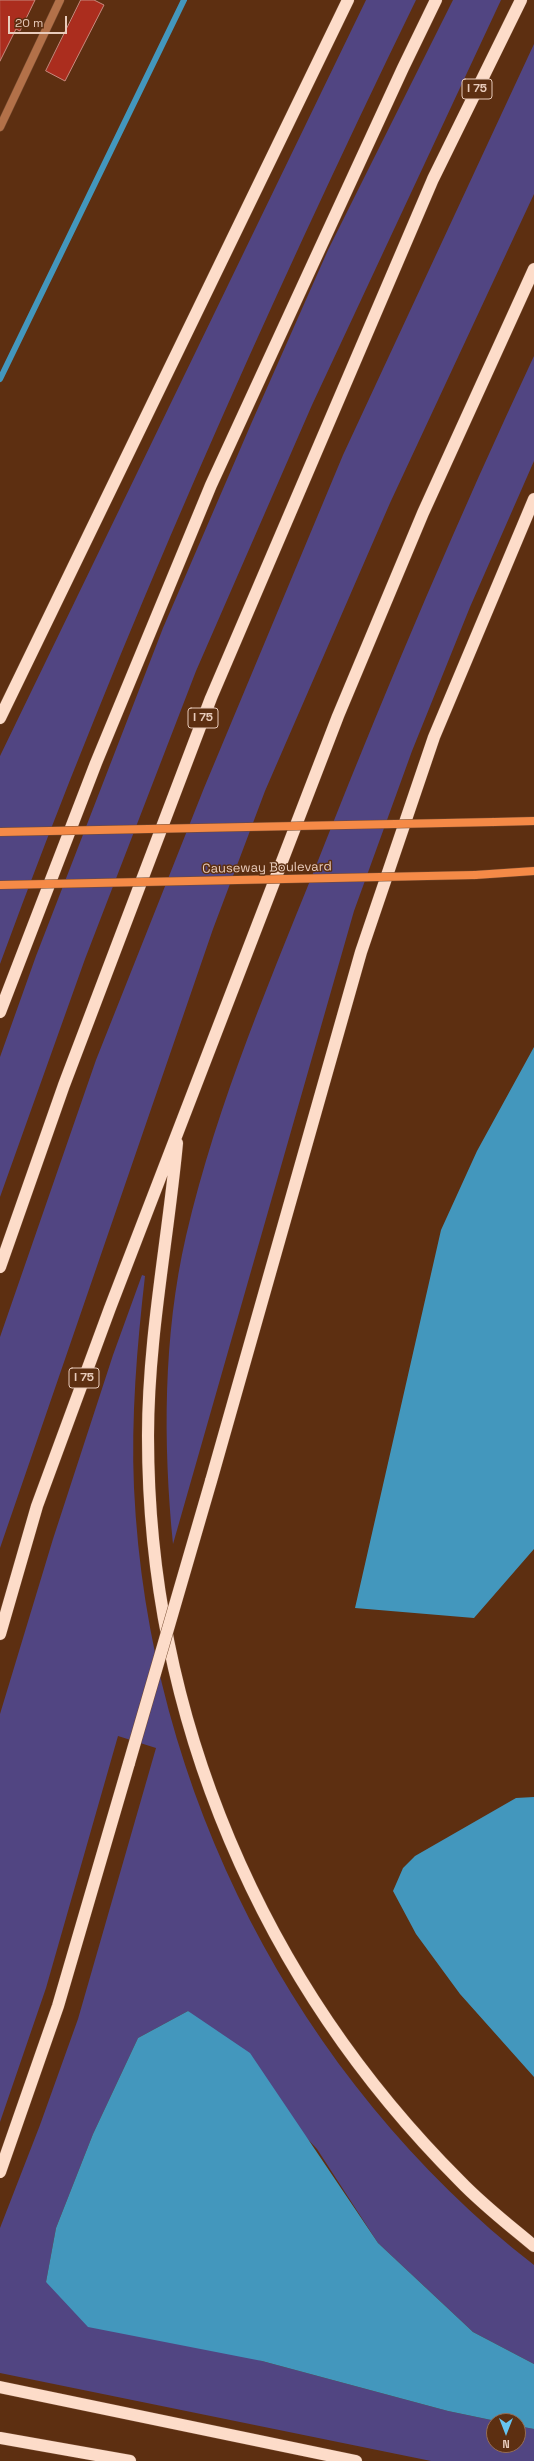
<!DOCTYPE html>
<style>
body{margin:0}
#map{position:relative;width:534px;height:2461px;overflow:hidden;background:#5d2f11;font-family:"Space Grotesk",sans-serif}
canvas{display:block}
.north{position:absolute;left:486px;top:2413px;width:40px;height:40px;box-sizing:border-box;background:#5d2f11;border:1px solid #956d55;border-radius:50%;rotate:180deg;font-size:11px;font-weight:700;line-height:16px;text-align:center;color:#e8cbbb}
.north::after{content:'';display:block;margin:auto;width:14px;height:18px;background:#67c4f0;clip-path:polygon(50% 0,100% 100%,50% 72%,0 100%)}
.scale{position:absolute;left:8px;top:16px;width:59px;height:18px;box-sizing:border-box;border:2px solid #e8cbbb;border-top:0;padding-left:5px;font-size:12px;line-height:14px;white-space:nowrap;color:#e8cbbb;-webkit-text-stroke:3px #5d2f11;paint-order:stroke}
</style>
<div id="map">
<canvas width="534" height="2461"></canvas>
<div class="north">N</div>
<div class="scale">20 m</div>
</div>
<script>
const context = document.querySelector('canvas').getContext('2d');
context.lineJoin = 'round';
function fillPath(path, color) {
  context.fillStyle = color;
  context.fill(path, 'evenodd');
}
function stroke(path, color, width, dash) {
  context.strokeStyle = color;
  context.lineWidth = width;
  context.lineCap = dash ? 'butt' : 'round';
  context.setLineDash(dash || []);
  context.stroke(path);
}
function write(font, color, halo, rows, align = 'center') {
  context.font = font + ' "Space Grotesk",sans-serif';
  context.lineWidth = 3;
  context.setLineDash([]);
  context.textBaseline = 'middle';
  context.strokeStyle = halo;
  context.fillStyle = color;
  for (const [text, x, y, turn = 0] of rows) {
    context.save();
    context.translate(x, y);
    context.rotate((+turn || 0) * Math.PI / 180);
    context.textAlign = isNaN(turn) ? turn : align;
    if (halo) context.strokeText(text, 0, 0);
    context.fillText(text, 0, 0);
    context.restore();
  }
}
const green = new Path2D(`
 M366,0h50c-153,315 -295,635 -416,964v-208z
 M453,0h48l-189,405 -116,266 -111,288 -85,238v-140l36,-101 127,-328 88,-204 77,-174z
 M534,44v150l-144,309 -125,288 -52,138 -213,619v-211l96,-277 108,-272 139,-333z
 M534,356v105l-64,146 -58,144 -58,160 -181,633c-10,-101 -10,-208 13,-308 31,-135 88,-264 139,-393 65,-164 134,-327 209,-487z
 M142,1275l3,1c-8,70 -14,141 -11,212 14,302 162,591 400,777v99l-61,-32 -95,-89 -61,-94 -129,-138 -50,27 -45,96 -37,94 -10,54 216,79 186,50 48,10h-2v24h24v-19l16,3v32h-103l-431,-88v-145l40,-103 38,-106 78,-271 -38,-12 -72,252 -46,134v-408l53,-175 60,-184z`);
const water = new Path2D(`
 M534,1047v502l-60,69 -119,-10 86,-378 36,-79z
 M534,1797v280l-74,-83 -44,-60 -23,-43 10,-23 12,-12 101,-58z
 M188,2011l62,42 128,190 95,89 61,32v65l-16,-3v-5h-22l-48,-10 -186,-50 -174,-34 -42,-45 10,-54 37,-94 45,-96z`);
const stream = new Path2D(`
 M0,379l184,-379`);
const building = new Path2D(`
 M0,0h35l-15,31 -4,-2 -16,32z
 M81,0h13l10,5 -39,76 -19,-10z`);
const minor = new Path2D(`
 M0,127l60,-127`);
const secondary = new Path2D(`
 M494,822l40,-1
 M475,875l59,-4`);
const motorway = new Path2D(`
 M0,718l348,-718
 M0,1012l96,-249 115,-278 192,-417 33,-68
 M177,1143c-9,97 -29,195 -29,293 0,282 114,547 312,745 23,24 49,44 74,65
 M0,1267l64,-182 147,-387 222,-519 88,-179
 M211,1481l150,-529 73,-215 100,-238
 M0,1634l37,-128 73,-198 228,-592 85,-203 111,-244
 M0,2172l58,-166 71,-243
 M0,2387l356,74
 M0,2438l130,23`);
const secondaryBridge = new Path2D(`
 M0,832l494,-10
 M0,885l475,-10`);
const motorwayBridge = new Path2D(`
 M129,1763l82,-282`);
const shields = [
 [477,89,30],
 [203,718,30],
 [84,1378,30]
];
const shieldNames = [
 ["I 75",477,89],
 ["I 75",203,718],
 ["I 75",84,1378]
];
const streetNames = [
 ["Causeway Boulevard",267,868,-1]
];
fillPath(green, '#514582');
fillPath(water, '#4397bd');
stroke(stream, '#4397bd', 6);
fillPath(building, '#ab2d1e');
stroke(building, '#c88a7f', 1);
stroke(minor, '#764b30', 9);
stroke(secondary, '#764b30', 9);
stroke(motorway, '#764b30', 13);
stroke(minor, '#b37149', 8);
stroke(secondary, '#f58a47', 8);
stroke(motorway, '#fddcc9', 12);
stroke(secondaryBridge, '#764b30', 9, []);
stroke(motorwayBridge, '#764b30', 13, []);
stroke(secondaryBridge, '#f58a47', 8);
stroke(motorwayBridge, '#fddcc9', 12);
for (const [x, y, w] of shields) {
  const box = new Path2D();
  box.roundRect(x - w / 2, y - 10, w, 20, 3);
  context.fillStyle = '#5d2f11';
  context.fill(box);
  stroke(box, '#e8cbbb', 1);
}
write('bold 12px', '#e8cbbb', null, shieldNames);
write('13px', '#e8cbbb', '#5d2f11', streetNames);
</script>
